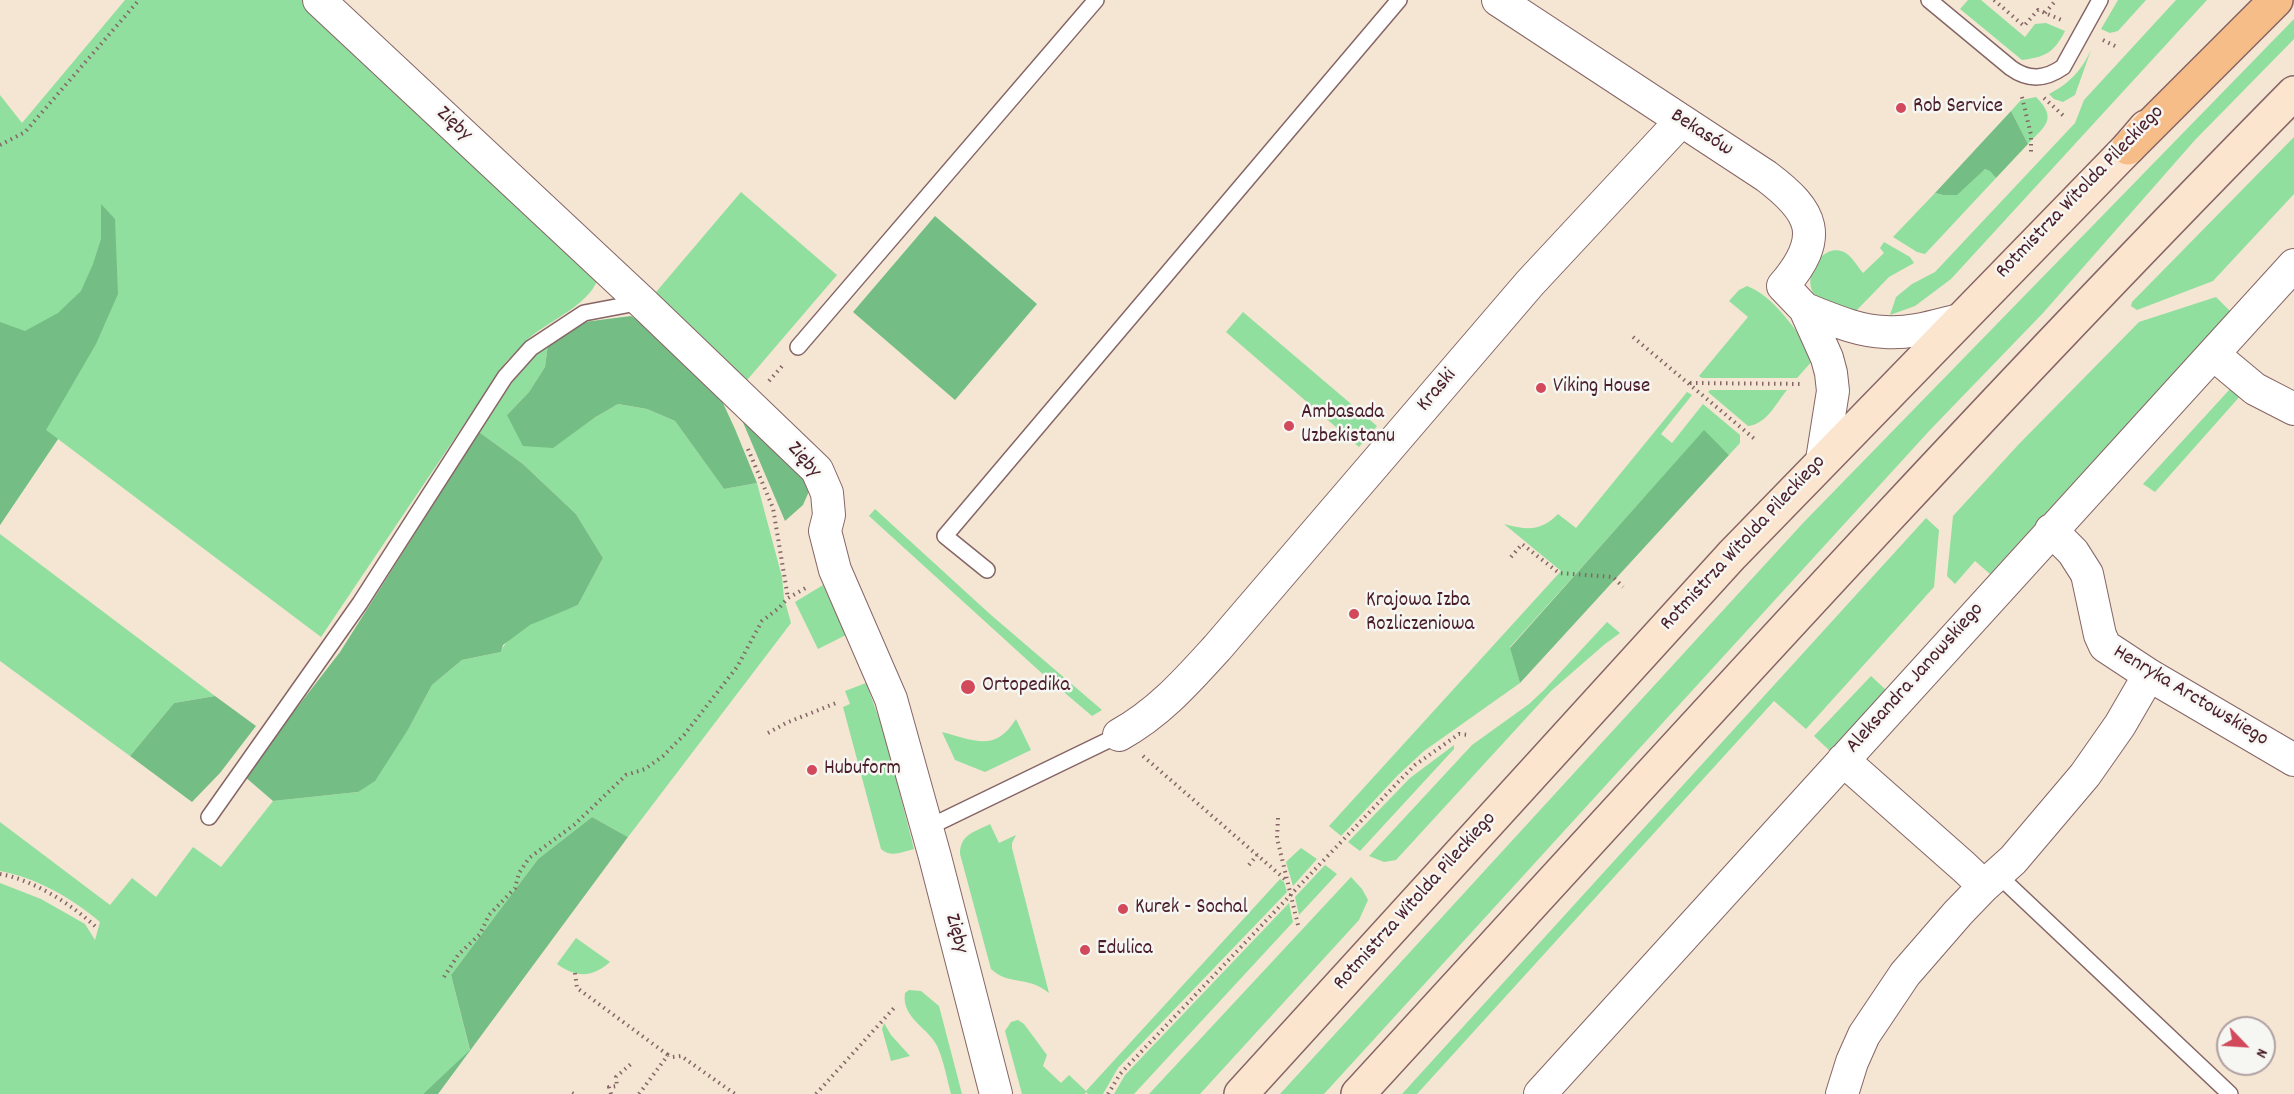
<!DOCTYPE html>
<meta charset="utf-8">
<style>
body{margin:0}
#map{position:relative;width:2294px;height:1094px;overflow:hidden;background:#f4e6d3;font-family:Dekko,sans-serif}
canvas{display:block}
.north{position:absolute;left:2216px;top:1016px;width:60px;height:60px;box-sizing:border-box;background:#f6f6f2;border:2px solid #b1a0a2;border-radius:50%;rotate:115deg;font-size:16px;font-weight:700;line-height:24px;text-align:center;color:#4a1f2b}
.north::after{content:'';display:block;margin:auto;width:21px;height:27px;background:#d1495b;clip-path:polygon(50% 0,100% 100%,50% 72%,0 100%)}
</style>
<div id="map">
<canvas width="2294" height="1094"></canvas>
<div class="north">N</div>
</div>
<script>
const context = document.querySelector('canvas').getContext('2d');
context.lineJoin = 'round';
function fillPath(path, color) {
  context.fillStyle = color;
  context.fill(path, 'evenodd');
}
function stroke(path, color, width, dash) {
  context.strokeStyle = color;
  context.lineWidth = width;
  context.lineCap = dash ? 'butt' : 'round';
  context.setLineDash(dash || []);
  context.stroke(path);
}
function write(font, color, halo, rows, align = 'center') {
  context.font = font + ' Dekko,sans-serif';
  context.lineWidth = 5;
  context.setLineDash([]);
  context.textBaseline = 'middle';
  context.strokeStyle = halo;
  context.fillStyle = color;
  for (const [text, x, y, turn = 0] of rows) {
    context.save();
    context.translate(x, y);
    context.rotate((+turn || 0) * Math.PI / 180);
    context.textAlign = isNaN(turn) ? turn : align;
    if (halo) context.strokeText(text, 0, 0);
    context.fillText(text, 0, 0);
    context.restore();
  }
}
const green = new Path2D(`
 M125,0h179l295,274c-5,29 -49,46 -70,64 -8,8 -15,16 -23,24l-185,275 -263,-198 -58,86v-430l22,28z
 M1968,0h13l44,37 10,-13 11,-1 19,8c-11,22 -20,26 -43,29l-62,-51z
 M2118,0h28l-28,31 -8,2 -9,-4z
 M2176,0h31l-256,279 -36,27 -25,9 6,-18 16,-13 23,-12 140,-149 9,-23z
 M2294,19v20l-99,101 -152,173 -113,117 -606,664h-44l523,-571z
 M2091,50l-16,45 -12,7 -9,-3 -5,-5c21,-11 32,-23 42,-44z
 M2036,97c22,22 9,29 -8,47l-17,-33 10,-11z
 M2294,137v57l-81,87 -76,29 -6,-4 1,-4z
 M1985,169l5,1 6,8 -71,76 -8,-2 -24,-15 42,-44 8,2z
 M741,192l96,83 -95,111 -91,-88z
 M1884,242l26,15 4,6 -25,14 -36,37c-12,-5 -30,-10 -38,-19 -14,-16 6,-53 29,-43 8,4 13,14 19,21l21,-20 -4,-5z
 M1747,286c27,10 53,48 67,73l-17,19h-95l-3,-2 49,-59 -19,-16 10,-11z
 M2216,297l14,14 -240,263 -15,-13 -20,23 -8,-8 6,-60 65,-71 121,-123z
 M1243,312l134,114 -18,21 -133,-115z
 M548,344l-3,23 -16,25 -22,23 87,3 24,-14 29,5 28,12 49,68 33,-6 25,94 2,21 7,25 -163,214 -36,-20 -54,42 -87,116 19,76 -47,43h-423v-211l41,16 44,25 10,16 5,-18c-28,-24 -63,-44 -100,-51v-49l110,83 22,-27 24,19 37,-50 28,20 52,-66 85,-9 51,-64 23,-43 30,-25 39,-8c8,-24 55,-38 77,-47l25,-47 -27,-44 -53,-50 -44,-32 40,-61z
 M2230,389l11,6 -86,97 -12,-8z
 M1710,390h77c-11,13 -20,34 -39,36l-40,-34z
 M1687,392l5,3 -31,39 11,9 31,-39 37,31v8l-11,12 -25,-24 -194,216 10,36 -96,68 -26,24 -57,61 -12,-10 232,-255 -57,-47c23,6 36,8 54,-10l18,14z
 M875,509l116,106 111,95 -10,6 -46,-39 -177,-161z
 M1926,518l13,12 -5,57 -128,142 -32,-28 -357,393h-15z
 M0,534l215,162 -41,7 -44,53 -130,-95z
 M823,585l23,50 -28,14 -23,-47z
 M1607,622l13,11 -15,11 -54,47 -155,169 -12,2 -15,-6 103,-111 57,-41 15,-14z
 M1871,676l15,14 -55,61 -2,-1 -15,-14z
 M866,683l18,49 30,117c-12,3 -23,9 -33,0l-38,-142 7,-3 -5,-13z
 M1016,719l15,31 -46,22 -30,-12 -13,-28c32,8 53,21 74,-13z
 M1454,745v4l-94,102 -12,-9 62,-64z
 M990,824l9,19 17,-8 -4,8v5l37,145c-22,-18 -40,-7 -58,-24l-31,-115c0,-20 15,-22 30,-30z
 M1301,848l16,11 -24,27 -7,-24z
 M1325,865l12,9 -38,41 -4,-18z
 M1351,877l11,12 6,11 -9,20 -159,174h-51z
 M1280,879l4,3 3,10 -169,176 -15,26h-15l-2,-2 -1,2h-63l-17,-63 6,-9 7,-2 6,4 23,31 -4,11 18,17 8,-8 17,16z
 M1289,903l4,19 -159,172h-20l11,-19z
 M576,938l34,24c-19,16 -33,16 -53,2z
 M909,990l12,1 18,15 23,88h-11c-4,-15 -7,-32 -13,-46 -8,-20 -37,-29 -33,-55z
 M884,1023l7,12 19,21 -19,5 -9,-32z`);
const forest = new Path2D(`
 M2011,111l17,33 -32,34 -6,-7 -5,-2 -28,26h-14l-8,-2z
 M101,204l14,15 3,75 -22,50 -50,86 12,9 -58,86v-203l25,9 33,-18 23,-22 12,-27 8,-25z
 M935,216l102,88 -82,96 -102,-88z
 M631,316l25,16 59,54 20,43 22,54 -33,6 -49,-68 -28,-12 -29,-5 -24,14 -41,30 -30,-2 -16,-31 22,-23 16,-25 3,-23 28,-21z
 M739,413l67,59 4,17 -7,16 -18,16z
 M1704,430l25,25 -209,228 -10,-35z
 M479,432l44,32 53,50 27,44 -25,47 -48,20 -27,20 -2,7 -39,8 -30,25 -23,43 -34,53 -17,11 -85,9 -29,-25 96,-124z
 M215,696l41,30 -36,47 -28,29 -62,-46 44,-53z
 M592,817l36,20 -190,257h-15l47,-44 -19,-75 87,-116z`);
const path = new Path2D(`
 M1994,0l30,26 14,-16 26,11
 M2045,13l11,-13
 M2103,40l16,8
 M2022,97l9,38v20
 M2044,98l22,20
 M0,145l25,-13 114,-132
 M1633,337l124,104
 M769,381l15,-17
 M1690,383l112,1
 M748,449l25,59 15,90
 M1511,557l11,-13 37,29 54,4 10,10
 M768,733l18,-10 50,-20
 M1143,756l144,125
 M1278,818l-1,20 21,87
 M1249,865l8,-10
 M0,874c34,6 73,31 98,55
 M575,973l2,15 91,67
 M444,977l14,-22 22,-21 9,-19 26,-27 4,-15 10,-15 45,-33 52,-50 19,-6 18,-13 21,-21 53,-68 25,-46 17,-13 9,-10 21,-12
 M572,1093l2,1
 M611,1094l-2,-7 8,-1 -1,-9 16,-14
 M639,1094l29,-39 4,2 9,-1 54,38
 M816,1094l78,-86
 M1108,1094l12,-20 282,-296 13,-13 44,-31 10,1`);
const service = new Path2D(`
 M1929,0l82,68c18,13 35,11 52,-1l37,-67
 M798,347l298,-347
 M987,570l-42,-34 454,-536
 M209,817l151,-214 145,-226 26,-29 53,-35 58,-11
 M927,828l192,-93
 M1997,874l233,220`);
const minor = new Path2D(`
 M319,0l323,302 175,168 10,23 2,22 -4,16 10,39 56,129 44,158 61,237
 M1498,0l268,176c48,36 59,61 17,110l22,23 22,49 4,15 2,18 -11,69
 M1805,309c26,10 52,22 80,23 25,2 50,-6 74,-12
 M2213,354l42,35 39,20
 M2051,530l22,22 14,22 13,61 5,11 44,29 145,85
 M1119,735c40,-22 68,-54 98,-87l313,-365 151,-162
 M1843,760l121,107 20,19
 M1540,1094l754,-829
 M1842,1094l10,-32 12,-27 41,-61 53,-61 26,-27 29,-26 72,-85 35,-50 29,-50`);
const secondary = new Path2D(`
 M1241,1094l491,-539 396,-407 18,-21
 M1358,1094c309,-337 615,-676 936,-1001`);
const primary = new Path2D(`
 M2128,148l148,-148`);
const markers = [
 [1901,108,6,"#d1495b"],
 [1541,388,6,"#d1495b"],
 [1289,426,6,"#d1495b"],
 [1354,614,6,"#d1495b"],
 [968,687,8,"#d1495b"],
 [812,770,6,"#d1495b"],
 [1123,909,6,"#d1495b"],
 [1085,950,6,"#d1495b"]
];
const poiNames = [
 ["Rob Service",1913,108],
 ["Viking House",1553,388],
 ["Ambasada",1301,414],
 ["Uzbekistanu",1301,438],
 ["Krajowa Izba",1366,602],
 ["Rozliczeniowa",1366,626],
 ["Ortopedika",982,687],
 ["Hubuform",824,770],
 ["Kurek - Sochal",1135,909],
 ["Edulica",1097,950]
];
const streetNames = [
 ["Zięby",453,125,43],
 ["Bekasów",1701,134,33],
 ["Rotmistrza Witolda Pileckiego",2081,193,-46],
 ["Kraski",1438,391,-50],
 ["Zięby",803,461,49],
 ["Rotmistrza Witolda Pileckiego",1744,544,-47],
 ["Aleksandra Janowskiego",1916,679,-48],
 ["Henryka Arctowskiego",2190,697,31],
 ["Rotmistrza Witolda Pileckiego",1416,902,-48],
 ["Zięby",955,934,75]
];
fillPath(green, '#90df9e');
fillPath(forest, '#74be85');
stroke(service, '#866566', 18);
stroke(minor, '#866566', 34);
stroke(secondary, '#866566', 36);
stroke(primary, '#866566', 36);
stroke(path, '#866566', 4, [1.5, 4.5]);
stroke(service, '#fff', 15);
stroke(minor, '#fff', 32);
stroke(secondary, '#fce5cf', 33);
stroke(primary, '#f7bd88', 33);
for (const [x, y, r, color] of markers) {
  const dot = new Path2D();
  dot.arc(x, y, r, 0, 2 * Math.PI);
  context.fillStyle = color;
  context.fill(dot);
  stroke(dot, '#f6f6f2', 2);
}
write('21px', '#4a1f2b', '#f6f6f2', poiNames, 'left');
write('21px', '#4a1f2b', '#f6f6f2', streetNames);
</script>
